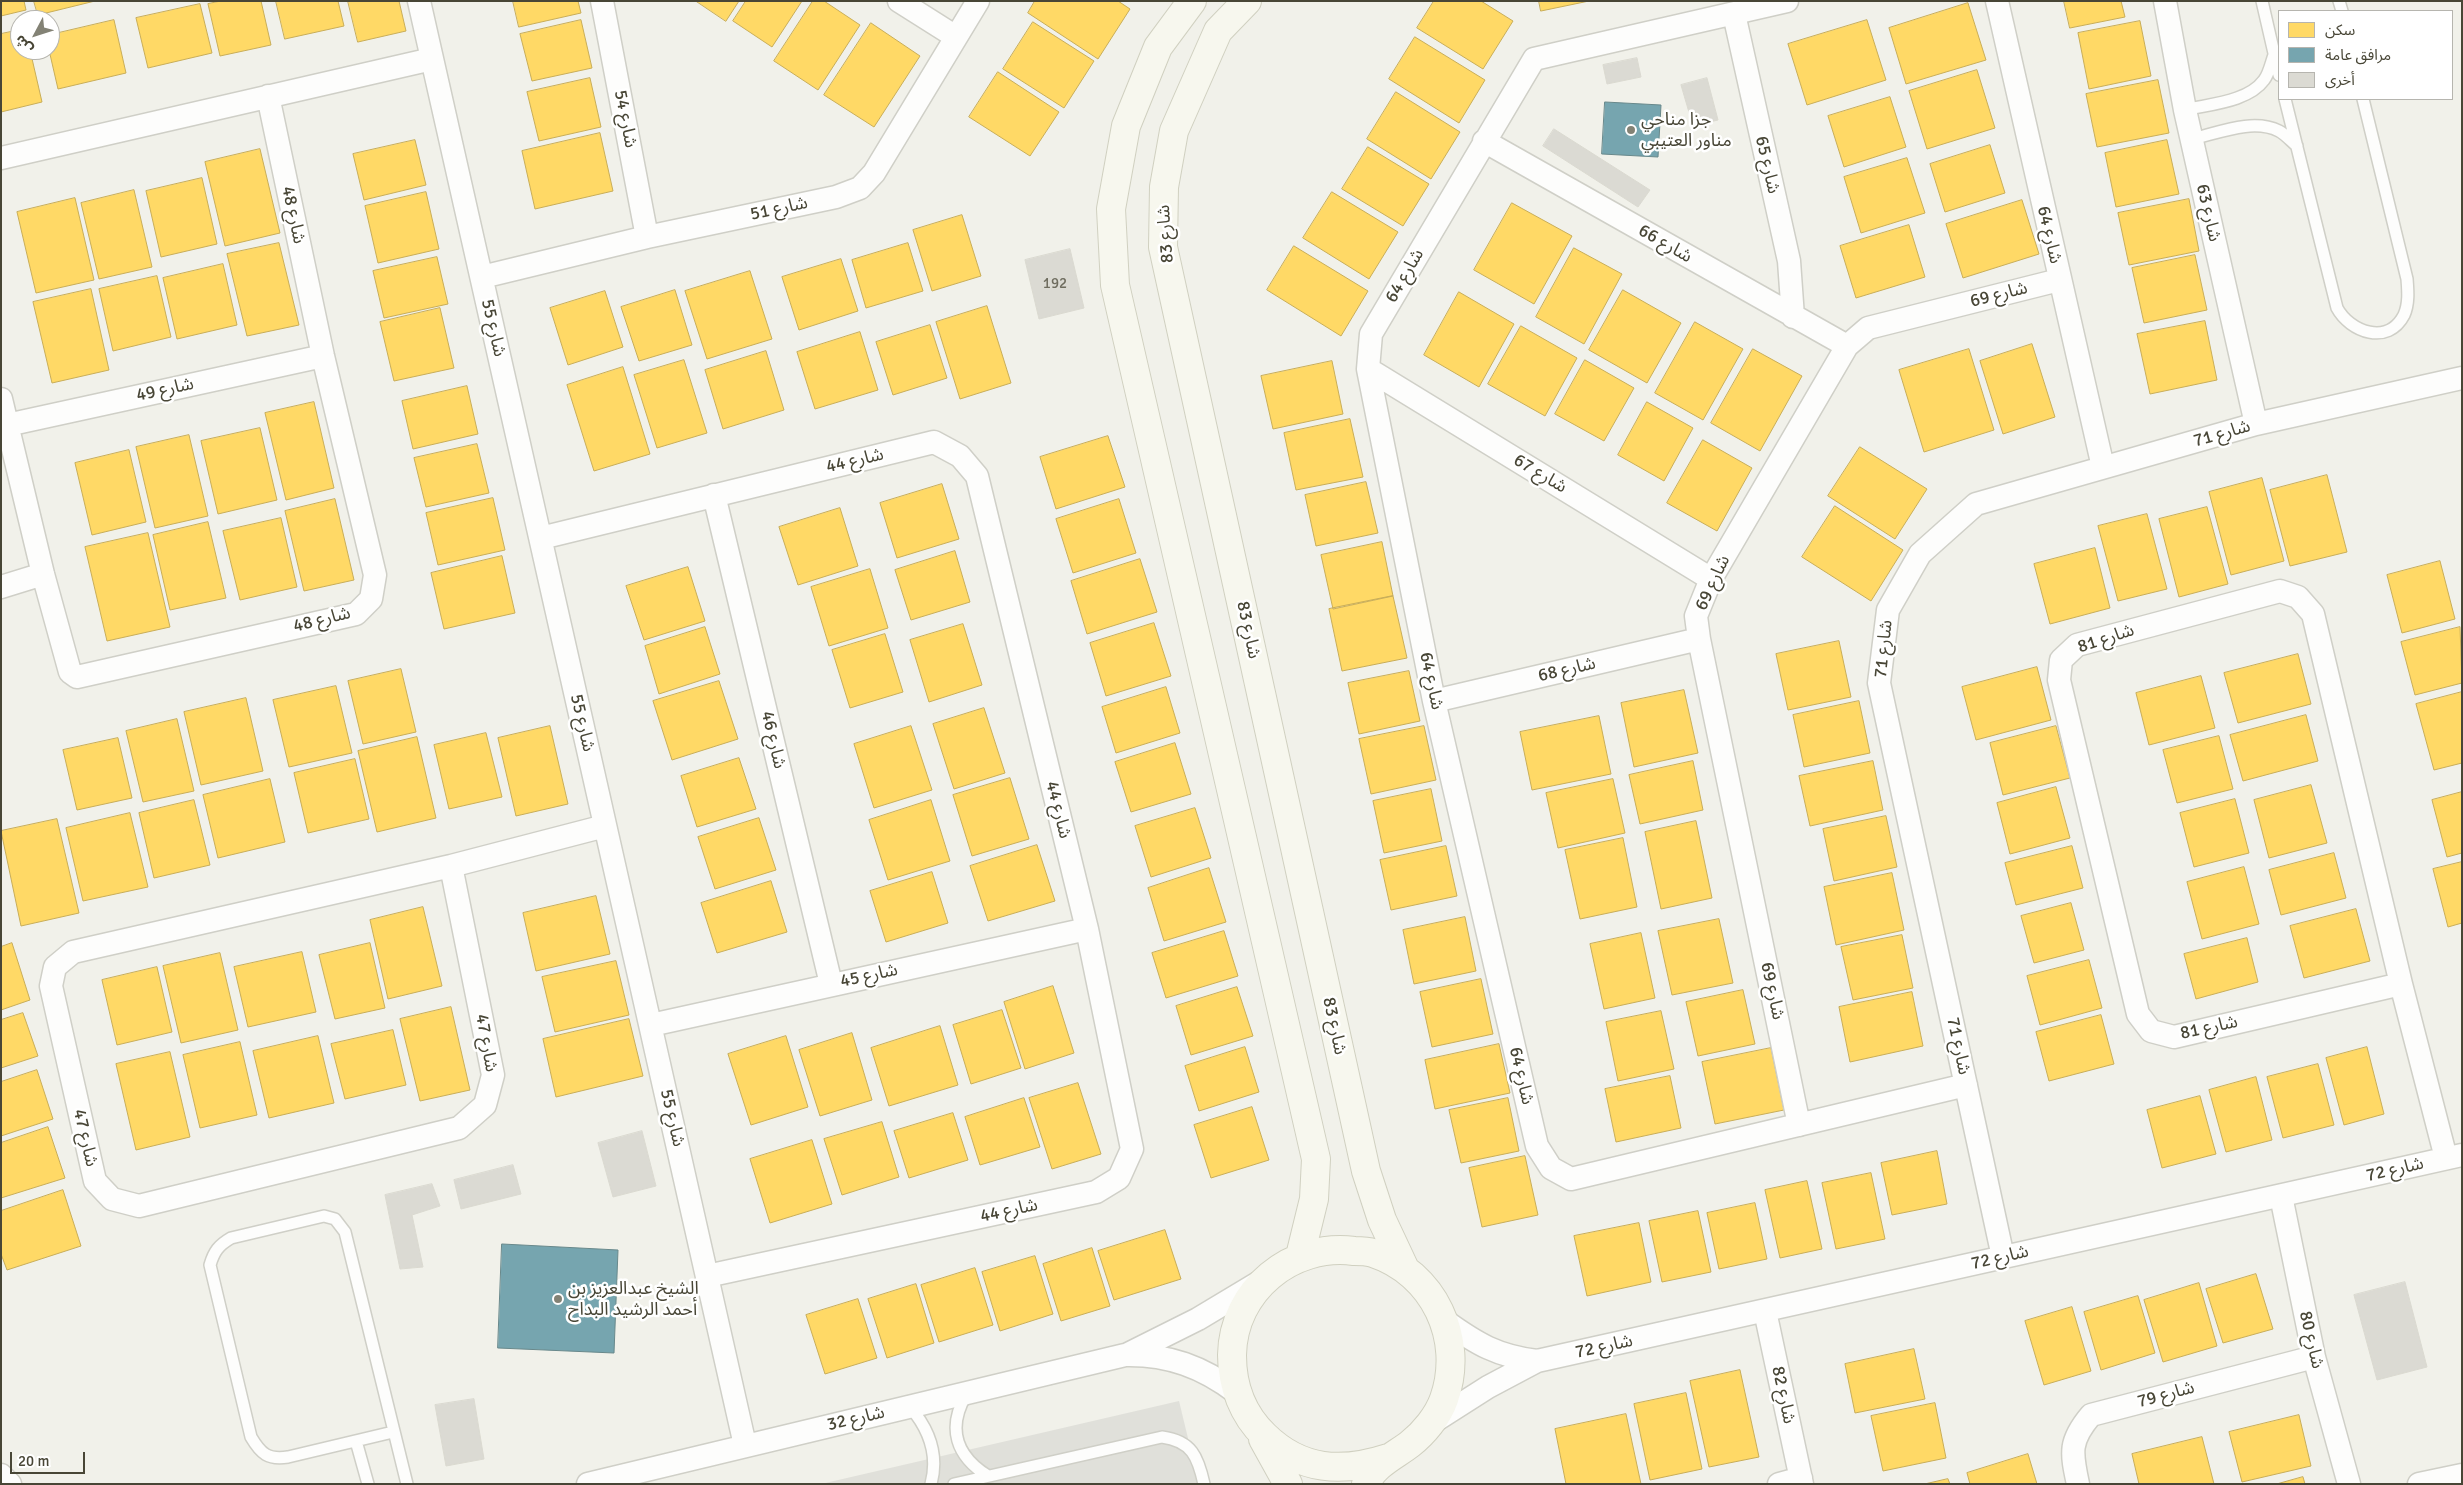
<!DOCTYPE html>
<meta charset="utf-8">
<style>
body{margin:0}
#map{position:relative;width:2463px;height:1485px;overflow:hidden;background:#f1f1ea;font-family:Signika,"Noto Sans Arabic",sans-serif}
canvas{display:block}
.frame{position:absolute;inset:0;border:2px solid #484636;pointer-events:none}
.legend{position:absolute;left:2278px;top:10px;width:175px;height:90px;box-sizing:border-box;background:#fff;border:1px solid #b6b5af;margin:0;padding:6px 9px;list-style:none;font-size:15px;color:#484636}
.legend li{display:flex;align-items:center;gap:10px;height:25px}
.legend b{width:25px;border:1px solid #b6b5af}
.north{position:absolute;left:10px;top:10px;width:50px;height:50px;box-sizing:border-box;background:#fff;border:1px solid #b6b5af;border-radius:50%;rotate:230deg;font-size:14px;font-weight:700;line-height:20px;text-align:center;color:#484636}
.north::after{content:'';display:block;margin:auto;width:18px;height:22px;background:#838275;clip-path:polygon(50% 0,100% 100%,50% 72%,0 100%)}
.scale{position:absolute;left:10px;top:1452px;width:75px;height:22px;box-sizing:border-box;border:2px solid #484636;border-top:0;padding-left:6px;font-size:15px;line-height:18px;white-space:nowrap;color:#484636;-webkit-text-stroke:4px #fff;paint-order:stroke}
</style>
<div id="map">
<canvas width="2463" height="1485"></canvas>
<div class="frame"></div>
<ul class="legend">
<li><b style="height:14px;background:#ffd966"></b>سكن</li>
<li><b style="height:14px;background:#76a5af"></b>مرافق عامة</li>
<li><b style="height:14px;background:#dbdad3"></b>أخرى</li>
</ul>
<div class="north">ش</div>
<div class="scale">20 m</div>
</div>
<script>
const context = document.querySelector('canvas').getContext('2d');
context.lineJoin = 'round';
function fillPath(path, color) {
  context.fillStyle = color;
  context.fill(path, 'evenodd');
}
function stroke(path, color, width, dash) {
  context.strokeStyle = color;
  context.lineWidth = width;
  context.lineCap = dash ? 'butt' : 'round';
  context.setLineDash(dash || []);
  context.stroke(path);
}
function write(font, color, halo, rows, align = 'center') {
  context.font = font + ' Signika,"Noto Sans Arabic",sans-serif';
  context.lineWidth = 5;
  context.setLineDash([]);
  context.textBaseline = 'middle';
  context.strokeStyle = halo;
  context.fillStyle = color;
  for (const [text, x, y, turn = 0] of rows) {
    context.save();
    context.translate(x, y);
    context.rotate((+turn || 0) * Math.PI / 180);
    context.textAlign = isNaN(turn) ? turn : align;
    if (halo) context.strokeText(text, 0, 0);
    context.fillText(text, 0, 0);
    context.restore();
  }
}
const parking = new Path2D(`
 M1179,1401l20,83h-378z`);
const homes = new Path2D(`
 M1,1h23l2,9 -25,6z
 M34,1h61l-57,14z
 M221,1h40l10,44 -51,11 -12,-52z
 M276,1h62l6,25 -59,13z
 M348,1h51l7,30 -48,11z
 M513,1h65l3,12 -62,14z
 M696,1h43l-13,20z
 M746,1h56l-30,46 -39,-26z
 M813,1h11l36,24 -42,65 -44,-29z
 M1035,1h83l12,8 -32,50 -70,-46z
 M1434,1h47l32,20 -30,48 -66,-41z
 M1539,1h50l-48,10z
 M2064,1h57l4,16 -55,11z
 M1968,3l18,57 -80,24 -17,-56z
 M200,4l12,49 -64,15 -12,-50z
 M114,20l12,53 -68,16 -9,-39 1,-15z
 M581,20l11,48 -60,13 -12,-47z
 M1867,20l19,60 -79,25 -19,-61z
 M2140,21l11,55 -62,13 -11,-56z
 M1033,22l61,39 -30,47 -61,-39z
 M871,23l49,33 -46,71 -50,-32z
 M20,30v20h10l12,52 -41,10v-78z
 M1415,37l70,43 -26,43 -70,-44z
 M1977,70l18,58 -68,21 -18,-58z
 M998,72l61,40 -29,44 -61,-39z
 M590,78l11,49 -62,14 -12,-49z
 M2158,80l11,53 -72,14 -11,-53z
 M1396,92l64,40 -29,47 -64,-40z
 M1890,97l16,50 -62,20 -16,-51z
 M600,133l13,58 -78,18 -13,-58z
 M415,140l11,45 -62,15 -11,-46z
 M2167,140l12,54 -63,13 -11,-54z
 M1990,145l15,48 -60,19 -15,-48z
 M1368,147l61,37 -26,42 -61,-37z
 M260,149l20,84 -55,13 -20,-84z
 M1907,158l18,55 -64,20 -17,-56z
 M202,178l15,66 -56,13 -15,-66z
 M134,190l18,77 -53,12 -18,-76z
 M426,192l13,57 -61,14 -13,-57z
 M1332,192l66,40 -29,47 -66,-41z
 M75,198l19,82 -58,13 -19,-81z
 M2189,199l10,52 -70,14 -11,-52z
 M2022,200l17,54 -76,24 -17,-54z
 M1512,203l60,33 -38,68 -60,-34z
 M962,215l19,61 -49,15 -19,-61z
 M1909,225l16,52 -69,21 -16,-52z
 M279,243l20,82 -52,11 -20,-82z
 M908,243l15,48 -57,17 -14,-48z
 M1294,246l74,45 -27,45 -74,-46z
 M1574,248l48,26 -38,70 -48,-27z
 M2195,255l12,55 -63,13 -12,-55z
 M437,257l11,47 -64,14 -11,-47z
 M841,259l17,52 -59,19 -17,-53z
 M223,264l14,61 -60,14 -14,-61z
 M750,271l22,68 -65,20 -22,-68z
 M157,276l14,61 -58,14 -14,-62z
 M91,289l18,81 -57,13 -19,-81z
 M675,290l17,55 -53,16 -18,-54z
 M1623,290l58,33 -34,60 -58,-33z
 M605,291l18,56 -55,18 -18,-57z
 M1459,292l55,32 -35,63 -55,-32z
 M987,306l24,77 -51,16 -24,-77z
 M440,308l14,60 -60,13 -14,-59z
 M2205,321l12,59 -67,14 -13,-60z
 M1695,322l48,27 -40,71 -48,-27z
 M930,325l17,53 -54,17 -17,-53z
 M1521,326l56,32 -32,58 -57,-32z
 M860,332l18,58 -63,19 -18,-57z
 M2032,344l23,73 -52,17 -23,-73z
 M1753,349l49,27 -42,75 -49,-28z
 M1969,349l25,81 -70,22 -25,-82z
 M766,351l18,59 -61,19 -18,-59z
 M684,360l23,73 -50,15 -23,-73z
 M1585,360l49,28 -30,53 -49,-27z
 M1332,361l11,53 -70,15 -12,-53z
 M623,367l27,87 -56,17 -27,-86z
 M467,386l11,48 -65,15 -11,-48z
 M314,402l20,86 -48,12 -21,-87z
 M1647,402l46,26 -29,53 -46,-26z
 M1350,419l13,58 -67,13 -12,-57z
 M260,428l17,72 -59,14 -17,-73z
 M189,435l19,81 -53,12 -19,-81z
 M1108,436l17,51 -69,22 -16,-52z
 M1703,440l49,28 -35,63 -50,-28z
 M477,444l12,49 -63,14 -12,-49z
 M1860,447l67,42 -32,50 -67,-43z
 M129,450l17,72 -54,13 -17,-72z
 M2327,475l20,77 -57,14 -20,-76z
 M2262,478l22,83 -53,14 -22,-83z
 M1366,482l12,51 -62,13 -11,-51z
 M942,484l17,55 -62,19 -17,-55z
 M493,498l12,52 -67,15 -12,-52z
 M335,499l19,81 -50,11 -19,-80z
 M1119,499l17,54 -63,20 -17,-54z
 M1835,506l68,44 -32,51 -69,-44z
 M2207,507l21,77 -49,13 -20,-78z
 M840,508l18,58 -60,19 -19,-58z
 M2147,514l20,75 -49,12 -20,-75z
 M281,518l16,69 -57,13 -17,-69z
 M208,522l18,76 -56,12 -17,-75z
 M148,533l22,94 -63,14 -22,-94z
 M1382,542l11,54 -60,13 -12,-54z
 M2095,548l15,60 -60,16 -16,-60z
 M955,551l15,51 -59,18 -16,-50z
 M502,556l13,57 -71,16 -13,-56z
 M1140,559l17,53 -70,22 -16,-53z
 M2440,561l15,58 -53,14 -15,-58z
 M688,567l17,54 -61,19 -18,-54z
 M870,569l18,59 -59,18 -18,-59z
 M1393,596l14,62 -65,13 -13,-62z
 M1154,623l17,53 -65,20 -16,-53z
 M963,624l19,61 -53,17 -19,-62z
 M705,627l15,47 -61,20 -14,-48z
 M2460,627l2,56 -47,12 -14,-53z
 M885,634l18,58 -53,16 -18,-58z
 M1839,641l12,56 -63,13 -12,-56z
 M2298,654l13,50 -73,19 -14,-50z
 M2037,667l14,53 -75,20 -14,-53z
 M401,669l15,63 -53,12 -15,-63z
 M1409,671l11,50 -61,13 -11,-51z
 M2201,676l14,52 -66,17 -13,-52z
 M719,681l19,58 -66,21 -19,-59z
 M336,686l16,67 -63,14 -16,-67z
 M1166,687l14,46 -64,20 -14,-46z
 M1684,690l14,63 -64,14 -13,-64z
 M2462,692v71l-28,7 -18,-66z
 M246,698l17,73 -62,14 -17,-73z
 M1859,701l11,52 -66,14 -11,-52z
 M984,708l21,65 -51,16 -21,-65z
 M2306,715l12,46 -75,20 -13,-46z
 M1599,716l12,58 -79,16 -12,-58z
 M177,719l17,72 -51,11 -17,-71z
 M550,726l18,78 -52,12 -18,-78z
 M911,726l21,64 -58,18 -20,-64z
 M1424,726l12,54 -65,14 -12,-55z
 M2056,726l14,52 -67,17 -13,-52z
 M486,733l16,64 -53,12 -15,-64z
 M2219,736l14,53 -56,14 -14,-53z
 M417,737l19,81 -59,14 -19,-81z
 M118,738l14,60 -55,12 -14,-60z
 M1175,743l16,51 -60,18 -16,-50z
 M739,758l17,51 -59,18 -16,-51z
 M355,759l14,60 -61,14 -14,-60z
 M1693,761l10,49 -63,14 -11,-49z
 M1873,761l10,49 -73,16 -11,-50z
 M1010,778l19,61 -57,17 -19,-61z
 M270,779l15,63 -67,16 -15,-63z
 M1613,779l12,54 -67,15 -12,-55z
 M2311,785l16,58 -58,15 -15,-58z
 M2056,787l14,51 -60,16 -13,-51z
 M1431,789l11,52 -58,12 -11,-52z
 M2462,792v61l-15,4 -15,-57z
 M2235,799l14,54 -55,14 -14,-54z
 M194,800l16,65 -56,13 -15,-65z
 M931,800l19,61 -62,19 -19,-60z
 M1195,808l16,50 -60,19 -16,-51z
 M130,813l18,74 -65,14 -17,-73z
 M1886,816l11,51 -63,14 -11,-52z
 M759,818l17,52 -61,19 -17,-52z
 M57,819l22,94 -58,13 -20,-95z
 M1696,821l16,77 -51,11 -16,-77z
 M1623,838l14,69 -57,12 -15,-69z
 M1037,845l18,56 -67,20 -18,-55z
 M1446,846l11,50 -66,14 -11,-50z
 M2072,846l11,42 -67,17 -11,-42z
 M2334,853l12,45 -65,17 -12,-45z
 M2462,862v61l-14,4 -15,-58z
 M2244,867l15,57 -57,15 -15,-57z
 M1209,868l17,54 -62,19 -16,-53z
 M932,872l16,51 -62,19 -16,-51z
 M1892,873l12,57 -68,15 -12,-58z
 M771,881l16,51 -70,21 -16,-50z
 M596,896l14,58 -74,17 -13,-58z
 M2071,903l13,47 -50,13 -13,-47z
 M423,907l19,79 -54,13 -18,-79z
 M2356,909l14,52 -66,17 -14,-52z
 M1465,917l11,54 -62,13 -11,-54z
 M1719,919l14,64 -61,12 -14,-64z
 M1224,931l14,45 -72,22 -14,-45z
 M1641,933l14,65 -51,11 -14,-65z
 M1902,935l11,53 -60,12 -12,-53z
 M2247,938l11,44 -62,17 -12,-45z
 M12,943l18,57 -29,10v-63z
 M370,943l15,65 -50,11 -16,-64z
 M302,952l14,60 -68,15 -14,-60z
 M220,953l18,77 -57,13 -18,-77z
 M2089,960l13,48 -62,17 -13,-49z
 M616,961l13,54 -74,17 -13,-55z
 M157,967l15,65 -55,13 -15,-65z
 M1481,979l12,55 -61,13 -12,-55z
 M1053,986l21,67 -49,16 -21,-67z
 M1237,987l16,49 -62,19 -15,-49z
 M1743,990l12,54 -57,12 -12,-54z
 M1912,992l11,54 -73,16 -11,-55z
 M451,1007l19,83 -50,11 -20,-82z
 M1002,1010l19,58 -50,16 -18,-59z
 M1661,1011l13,58 -56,12 -12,-59z
 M23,1013l15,43 -37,12v-48z
 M2101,1015l13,49 -65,17 -13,-49z
 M629,1019l14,57 -87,21 -13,-58z
 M940,1026l18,59 -69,21 -18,-58z
 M393,1030l13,55 -61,14 -14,-55z
 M852,1033l20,67 -52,16 -21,-66z
 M318,1036l16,67 -65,15 -16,-67z
 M786,1036l22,71 -57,18 -23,-71z
 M240,1042l17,73 -57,13 -17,-73z
 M1499,1044l11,49 -75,16 -10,-49z
 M1245,1047l14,45 -60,19 -14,-45z
 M2367,1047l17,67 -40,11 -18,-67z
 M1771,1048l13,62 -69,14 -13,-62z
 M170,1052l20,85 -54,13 -20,-86z
 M2318,1064l16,61 -51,13 -16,-61z
 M37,1070l16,49 -52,17v-54z
 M1670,1076l11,52 -65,14 -11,-53z
 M2256,1077l16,63 -46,12 -17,-62z
 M1078,1083l23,71 -49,15 -23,-71z
 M2200,1096l16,58 -54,14 -15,-58z
 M1024,1098l16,49 -60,18 -15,-48z
 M1508,1098l11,53 -58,12 -12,-53z
 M1252,1107l17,53 -58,18 -17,-53z
 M953,1113l15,47 -59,18 -15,-47z
 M882,1122l17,55 -57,18 -18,-56z
 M48,1127l17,51 -64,20v-55z
 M812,1140l20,64 -62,19 -20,-64z
 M1937,1151l10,53 -55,11 -11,-52z
 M1525,1156l13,59 -56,12 -13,-59z
 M1871,1173l14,66 -49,10 -14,-66z
 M1807,1181l15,68 -42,9 -15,-68z
 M63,1190l18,56 -74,24 -6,-16v-43z
 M1755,1203l12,56 -48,10 -12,-56z
 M1698,1211l13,61 -49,10 -13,-61z
 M1639,1223l12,59 -64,14 -13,-60z
 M1165,1230l16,49 -67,21 -16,-49z
 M1092,1248l18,58 -49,15 -18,-57z
 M1035,1256l18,58 -53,17 -18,-59z
 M975,1268l18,57 -54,17 -18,-57z
 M2256,1274l17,55 -50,14 -17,-54z
 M2199,1283l18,63 -54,16 -19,-62z
 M916,1284l18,59 -47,15 -19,-59z
 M2138,1296l17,57 -54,17 -17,-58z
 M858,1299l19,59 -52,16 -19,-59z
 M2072,1307l19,64 -47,14 -19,-64z
 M1914,1349l11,50 -70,14 -10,-49z
 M1740,1370l19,87 -50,10 -19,-86z
 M1686,1393l16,76 -52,11 -16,-76z
 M1935,1403l11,55 -63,13 -12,-55z
 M1626,1414l15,70h-75l-11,-55z
 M2299,1415l12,51 -69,16 -13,-50z
 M2202,1437l12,47h-75l-7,-30z
 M2028,1454l9,30h-67l-3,-11z
 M2303,1477l2,7h-28z
 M1948,1479l2,5h-25z`);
const public = new Path2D(`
 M1605,102l56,3 -3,52 -56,-3z
 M502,1244l116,6 -4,103 -116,-5z`);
const building = new Path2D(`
 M1637,58l4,19 -34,7 -4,-19z
 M1707,78l11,42 -25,6 -12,-41z
 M1554,129l96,61 -12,17 -95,-61z
 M1070,249l14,59 -45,11 -14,-59z
 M642,1131l14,55 -43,11 -15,-54z
 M513,1165l8,29 -60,15 -7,-29z
 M432,1184l8,22 -28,9 11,52 -23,2 -15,-74z
 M2405,1282l22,85 -50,13 -23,-85z
 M474,1399l10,60 -38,7 -11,-61z`);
const lane = new Path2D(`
 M2262,1l17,74
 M2339,1l3,10
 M2285,99l52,209c13,24 51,38 67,7 5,-11 4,-24 3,-36l-44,-180
 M2185,110c24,-6 63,-8 79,-30 5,-6 7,-17 10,-25
 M2192,139c26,-6 61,-21 87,-8 6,3 12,10 18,15
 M966,1395c-19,33 -10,61 22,81
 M910,1407c19,22 29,47 21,77
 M393,1432l-105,25c-20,3 -27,-3 -37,-20l-41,-172c4,-14 9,-20 21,-27l93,-22 11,3 10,13 62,252
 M356,1441l12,43
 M954,1484l208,-47c30,4 36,20 42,47`);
const street = new Path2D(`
 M419,1l326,1444
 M602,1l45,236
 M899,1l57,36
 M1787,1l-253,58 -163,275 -3,35 66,332 103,445 14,22 20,11 395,-94
 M1997,1l106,466
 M2165,1l20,109 71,314
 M1734,14l55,247 4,56
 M1484,141l363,205
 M1,158l431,-99
 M482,277l165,-40 189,-40 24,-9 14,-15 104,-172
 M1368,369l343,210
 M1,399l42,175 27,98 7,5 279,-63 15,-15 4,-24 -52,-219 -55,-260
 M7,425l316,-69
 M714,495l117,489
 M541,538l393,-96 26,14 17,20 110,453 45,220 -13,29 -23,14 -389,84
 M1,587l42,-13
 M1434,701l265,-62
 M451,866l42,209 -8,30 -26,23 -320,78 -27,-7 -17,-18 -44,-195 4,-19 18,-15 378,-86 154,-40
 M2401,984l-227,53 -23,-6 -13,-17 -79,-334 2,-20 16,-15 203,-54 18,6 15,17 88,370 45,174
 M651,1025l436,-96
 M1799,1125l-100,-486 -3,-23 15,-37 136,-233 21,-18 191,-48
 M2281,1196l33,161 35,127
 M2003,1257l-124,-574 9,-73 32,-56 56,-50 280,-80 206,-46
 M1765,1311l37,173
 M1445,1321c32,23 52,35 92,40
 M1128,1354l70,-35 60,-36
 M1430,1424l58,-37 49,-26 925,-206
 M1,1475l9,9
 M588,1484l537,-129c43,-1 78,12 112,38
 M1779,1484l22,-6
 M2078,1484c-7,-32 -9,-43 13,-69l223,-58
 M2419,1484l43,-9`);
const secondary = new Path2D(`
 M1192,1l-34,46 -32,79 -15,83 4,76 201,874 -2,40 -14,57
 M1247,1l-29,30 -44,100 -10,56 -1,60 203,924 16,49 23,49
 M1263,1439l25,45
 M1366,1484c7,-19 30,-29 44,-40 14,-11 28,-28 34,-45 21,-60 -10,-126 -71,-146 -6,-2 -13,-2 -19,-2 -62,-8 -121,39 -122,104 0,31 11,60 33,81 36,35 77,37 123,22`);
const markers = [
 [1631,130,5,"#838275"],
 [558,1299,5,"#838275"]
];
const numberNames = [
 ["192",1055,284]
];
const streetNames = [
 ["شارع 54",625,119,79],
 ["شارع 65",1767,165,77],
 ["شارع 51",779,209,-12],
 ["شارع 63",2208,213,77],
 ["شارع 48",293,215,78],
 ["شارع 83",1166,234,-94],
 ["شارع 64",2049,235,77],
 ["شارع 66",1665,244,30],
 ["شارع 64",1405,276,-60],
 ["شارع 69",1999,295,-14],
 ["شارع 55",493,328,77],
 ["شارع 49",165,390,-12],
 ["شارع 71",2222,434,-16],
 ["شارع 44",855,461,-13],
 ["شارع 67",1540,474,31],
 ["شارع 69",1713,583,-65],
 ["شارع 48",322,620,-14],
 ["شارع 83",1248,630,78],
 ["شارع 81",2106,639,-18],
 ["شارع 71",1884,649,-84],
 ["شارع 68",1567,670,-13],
 ["شارع 64",1431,681,78],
 ["شارع 55",582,723,77],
 ["شارع 46",773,740,77],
 ["شارع 44",1058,810,76],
 ["شارع 45",869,976,-12],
 ["شارع 69",1772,991,78],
 ["شارع 83",1334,1026,78],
 ["شارع 81",2209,1028,-12],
 ["شارع 47",486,1043,80],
 ["شارع 71",1958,1046,78],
 ["شارع 64",1521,1076,77],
 ["شارع 55",672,1118,77],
 ["شارع 47",85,1138,77],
 ["شارع 72",2395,1170,-13],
 ["شارع 44",1009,1211,-12],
 ["شارع 72",2000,1258,-13],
 ["شارع 80",2311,1340,77],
 ["شارع 72",1604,1347,-12],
 ["شارع 82",1783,1395,78],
 ["شارع 79",2166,1395,-15],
 ["شارع 32",856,1419,-13]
];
const poiNames = [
 ["جزا مناحي",1641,120],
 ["مناور العتيبي",1641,141],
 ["الشيخ عبدالعزيز بن",568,1289],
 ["أحمد الرشيد البداح",568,1310]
];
fillPath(parking, '#e0e0da');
fillPath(homes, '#ffd966');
stroke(homes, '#c8ad58', 1);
fillPath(public, '#76a5af');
stroke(public, '#68888b', 1);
fillPath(building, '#dbdad3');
stroke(building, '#dad9d0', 1);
stroke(lane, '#cfcfc7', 14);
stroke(street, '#cfcfc7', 25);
stroke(secondary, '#d0d0c0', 30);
stroke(lane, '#fdfdfc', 11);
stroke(street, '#fdfdfc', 22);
stroke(secondary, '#f7f7ee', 28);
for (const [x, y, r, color] of markers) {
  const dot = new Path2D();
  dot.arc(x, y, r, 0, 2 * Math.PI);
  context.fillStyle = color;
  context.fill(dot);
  stroke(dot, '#fff', 2);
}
write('15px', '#6e6c5e', null, numberNames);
write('18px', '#484636', '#fff', streetNames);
write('18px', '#484636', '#fff', poiNames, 'left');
</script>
